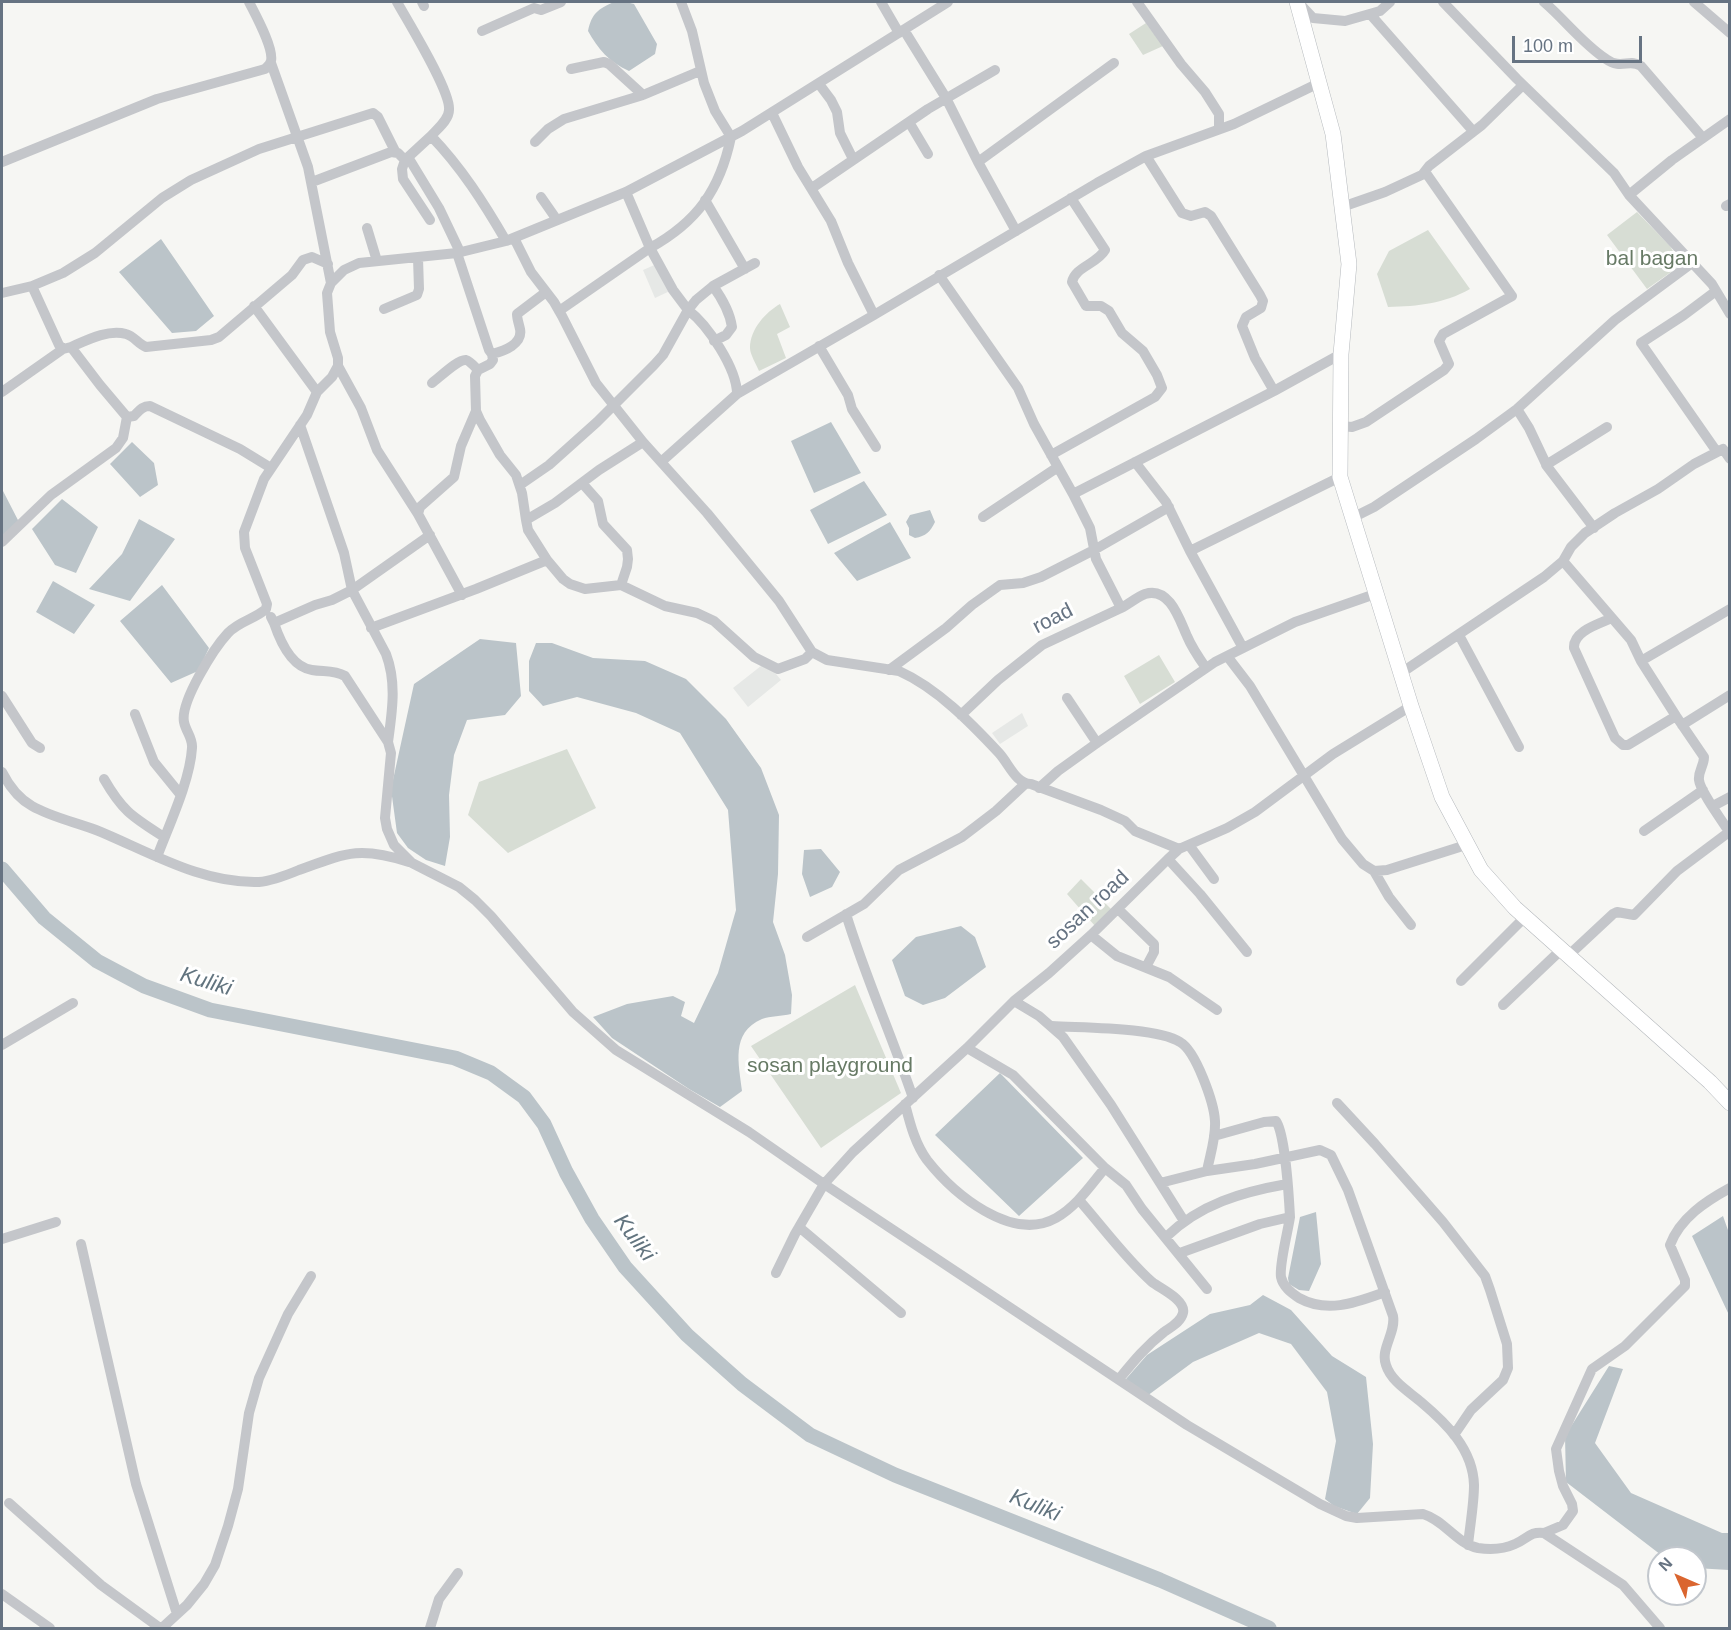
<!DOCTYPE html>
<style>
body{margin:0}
#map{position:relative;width:1731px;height:1630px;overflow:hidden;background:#f6f6f3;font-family:Arial,sans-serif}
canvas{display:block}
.frame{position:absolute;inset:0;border:3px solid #667382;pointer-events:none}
.north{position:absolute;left:1647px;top:1546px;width:60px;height:60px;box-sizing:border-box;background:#fff;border:2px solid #c2c7cd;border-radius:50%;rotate:315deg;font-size:16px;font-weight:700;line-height:24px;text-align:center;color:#667382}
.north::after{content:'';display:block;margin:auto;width:21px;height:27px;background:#da652f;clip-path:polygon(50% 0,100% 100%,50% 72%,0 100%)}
.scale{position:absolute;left:1512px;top:36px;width:130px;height:27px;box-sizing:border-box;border:3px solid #667382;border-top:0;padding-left:8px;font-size:18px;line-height:21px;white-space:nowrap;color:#667382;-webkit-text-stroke:4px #fff;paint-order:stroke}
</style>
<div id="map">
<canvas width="1731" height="1630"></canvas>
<div class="frame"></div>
<div class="north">N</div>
<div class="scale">100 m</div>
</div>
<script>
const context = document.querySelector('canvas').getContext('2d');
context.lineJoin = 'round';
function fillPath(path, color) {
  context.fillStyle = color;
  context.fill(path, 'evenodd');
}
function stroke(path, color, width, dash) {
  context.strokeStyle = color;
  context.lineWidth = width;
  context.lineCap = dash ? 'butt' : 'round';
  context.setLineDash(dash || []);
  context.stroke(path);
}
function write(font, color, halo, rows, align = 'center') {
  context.font = font + ' Arial,sans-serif';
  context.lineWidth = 6;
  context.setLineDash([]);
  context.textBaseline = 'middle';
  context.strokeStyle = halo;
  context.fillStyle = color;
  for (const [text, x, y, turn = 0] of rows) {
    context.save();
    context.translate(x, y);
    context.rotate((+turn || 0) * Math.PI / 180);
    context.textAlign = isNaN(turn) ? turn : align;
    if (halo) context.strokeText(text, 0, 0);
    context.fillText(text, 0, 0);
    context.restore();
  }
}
const built = new Path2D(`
 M659,263l13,27 -17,8 -12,-28z
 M766,662l15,18 -33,27 -15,-19z
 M1022,713l6,13 -28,18 -8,-11z`);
const green = new Path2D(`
 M1146,23l17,23 -20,9 -14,-21z
 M1637,212l33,34 11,19 -34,24 -40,-54z
 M1428,230l42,59c-27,15 -51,17 -82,18l-11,-33 12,-23z
 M780,304l10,23 -13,7 9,24 -27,13c-3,-7 -9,-17 -9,-23 0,-19 16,-36 30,-44z
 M1159,655l16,27 -35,22 -16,-28z
 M567,749l29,59 -88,45 -40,-38 11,-33z
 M1081,879l30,30 -16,17 -28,-32z
 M855,985l46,108 -80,55 -70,-102z`);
const water = new Path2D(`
 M614,2h12l8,2 23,40 -2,10 -26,17c-20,-9 -31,-22 -41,-40 4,-18 10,-22 26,-29z
 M161,239l53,77 -18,15 -24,2 -53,-61z
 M831,422l30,51 -47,20 -23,-52z
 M132,442l22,21 4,22 -18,12 -30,-33z
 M864,481l23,34 -59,29 -18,-34z
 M2,489l18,35 -18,16z
 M62,499l36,28 -22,46 -21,-8 -23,-36z
 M930,510l5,12c-5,10 -9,14 -20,16l-6,-3v-7l-3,-6 4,-7z
 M139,519l36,20 -45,62 -41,-12 33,-35z
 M890,522l21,36 -54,23 -23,-28z
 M53,581l42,24 -21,29 -38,-22z
 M162,585l47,63 -11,23 -27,12 -51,-62z
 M480,639l36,4 5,53 -16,19 -38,5 -13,35 -5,40 1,42 -5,29 -19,-6 -18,-12 -11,-15 -6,-44 23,-105z
 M536,643h16l41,15 52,3 41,18 40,40 35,49 18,47 -1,59 -5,48 12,33 7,40 -1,19c-9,2 -21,2 -29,5 -32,14 -23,45 -20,72l-22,16 -31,-18 -77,-51 -19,-21 34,-13 46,-8 12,6 -4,14 13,7 24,-50 18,-63 -8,-100 -48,-77 -44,-20 -59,-16 -34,9 -14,-15v-30z
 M821,849l19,23 -8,15 -22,10 -8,-23 2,-24z
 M961,926l14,11 11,30 -41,31 -22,7 -18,-9 -13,-36 24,-23z
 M1000,1073l83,85 -64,58 -84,-81z
 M1316,1212l5,52 -12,27 -10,-1 -10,-6 -1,-6 12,-61z
 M1723,1216l6,17v82l-37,-79z
 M1263,1295l28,15 41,46 34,21 7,67 -3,54 -13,16 -23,-8 -9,-7 11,-58 -9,-49 -36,-48 -32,-11 -66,29 -46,34 -21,-17 21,-24 63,-41 40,-9z
 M1609,1366l14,3 -28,74 36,50 91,40h7v37l-34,-2v-10h-30l-99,-76 -1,-46z`);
const river = new Path2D(`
 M2,869l42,49 53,43 47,25 66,24 245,48 36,15 33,24 20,27 22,48 26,47 33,48 62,68 55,49 68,51 85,40 265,105 109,48`);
const street = new Path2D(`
 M397,2c11,20 54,89 52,108 0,10 -12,19 -18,26 30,31 53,67 75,105
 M422,2l2,4
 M681,2l11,29 12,52 11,28 16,26c-11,53 -34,85 -81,111l23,42 15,20 8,-10 17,-14c8,11 17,27 19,41l-6,8 -12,6
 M881,2l18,31
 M1137,2l44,62 24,28 14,22v15
 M1298,2l15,16 32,3 35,-10 10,-9
 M1443,2l74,77 97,94 15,22 83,89 18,30
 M1544,2c21,18 39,42 62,57 15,11 24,-1 35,7l62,72
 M1694,2l36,31
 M1370,14l103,117
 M904,30l42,68 32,64 38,69
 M482,31l52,-23 7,2 20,-8
 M271,63l37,104 23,116
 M571,69l33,-7 5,2 34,31 57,-24
 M819,84l12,16 6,12 3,21 13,26
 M772,113l26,54 33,54 17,42 26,52
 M909,122l19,32
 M535,142l13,-13 16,-10 79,-24
 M1146,156l36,57 9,3 14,-4 6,4 49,79 3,6 -2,7 -15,9 -4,9 13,32 19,33
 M408,157l31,51 21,44
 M405,160l-3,9 1,10 27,41
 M2,162l155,-63 108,-30c3,-3 5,-4 6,-8 3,-13 -16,-47 -22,-59
 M978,162l136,-99
 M1422,175l7,-9 53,-41 41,-40
 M312,182l79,-30 7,1 7,7 26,-24
 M812,188l116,-79 67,-39
 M1629,195l43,-35 58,-41
 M541,197l16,23
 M705,200l40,69
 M1726,206l4,-2
 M367,228l10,33
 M514,238l17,34 23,30 8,14 34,67 47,59 64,71 72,88 33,51 15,8 72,11c38,17 72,52 100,82 10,11 17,31 32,31l70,26 24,11 10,10 44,18
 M457,253l32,97 3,4c12,-3 31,-10 28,-25 -1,-5 -3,-10 -3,-15l29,-22
 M939,275l79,113 16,36 39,70 201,-103 67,-37
 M32,286l27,59 4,4 8,-2 29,38 27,32 7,-1c5,-5 8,-10 16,-10l90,43 31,19
 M713,286l42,-23
 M1716,291l-32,24 -43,28 76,109
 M2,293l30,-7 31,-13 32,-20 67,-55 29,-18 68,-31 114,-36 5,4 17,34
 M254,306l63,86
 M384,309l33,-14 2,-6 -1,-31
 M559,311l91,-63 -24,-56
 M819,346l29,49 4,14 24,38
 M71,347c16,-7 37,-18 55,-13 8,2 12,10 20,13l65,-7 8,-3 73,-62 11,-15 9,-3 16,7
 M492,354l1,6 -3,4 -12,6 -3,6 1,35 4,9 20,35 16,20 6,18 4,27
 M338,366l23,42 16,42 41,64
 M432,383c7,-5 26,-24 34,-23 4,1 9,7 12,10
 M2,392l61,-43
 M1517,409l12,19 17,36
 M300,425l44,128 8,37 34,64c11,29 6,58 2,88
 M1341,426l11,1 14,-5 78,-52 5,-6 -10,-23 4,-7 69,-38 -86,-123 -41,19 -43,15
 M1051,455l104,-58 7,-9 -5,-13 -14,-24 -21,-18 -13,-22 -8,-5h-15l-14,-24c3,-15 25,-18 33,-32l-34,-52
 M661,462l76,-68 137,-79 223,-132 49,-27 88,-32 85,-41
 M1135,462l31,40 24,49 53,97
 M582,483l16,18 5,23 24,26 1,9 -1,8 -6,18
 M520,485l29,-20 48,-43 57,-57 9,-10 25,-45c20,15 49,59 49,84
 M983,517l75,-50
 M1352,518l22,-11 102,-68 41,-30 98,-89 77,-57
 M1594,528l-48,-63 61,-38
 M2,542l49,-47 65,-47 7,-10 4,-21
 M1190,551l150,-74
 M547,560l-19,-30 -2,-10 29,-17 44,-33 44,-28
 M1563,561l68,79 10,21 35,55 28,41c0,9 -6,14 -5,23 1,11 24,42 31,53
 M462,595l-44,-81 2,-7 34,-30 7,-31 15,-35
 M1121,608c8,-4 16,-11 24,-14 25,-8 35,27 42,42 5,12 12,22 19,32
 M271,617l3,6 41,-18 17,-5 20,-10 78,-55
 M1612,618c-13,6 -39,13 -38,30l41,90 8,7h5l48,-29
 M274,623c6,18 17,44 38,47 12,2 22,0 33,6l43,66 3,11 -6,65 2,11 7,16 18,18 47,24 16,13 16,16 82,96 43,38 133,82 75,52 363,241 133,79 26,12 11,2 66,-4c21,6 34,30 55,34 13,2 26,1 37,-4 12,-5 15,-13 29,-11l79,52 37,43
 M371,628l105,-39 71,-29 16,19 7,5 15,5 36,-4 44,21 32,7 17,8 40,36 24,12 27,-10 7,-7
 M1459,635l60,112
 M1227,656l23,30 92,153 21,25 11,7 13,-1 79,-25
 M1641,661l89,-52
 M889,670l57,-42 26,-23 28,-20 23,-2 18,-6 53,-27 75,-43
 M1401,673l143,-96 19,-16 8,-14 14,-14 30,-20 43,-24 36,-25 29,-15 7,10
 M2,696l30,47 8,5
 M1067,698l30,45
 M135,714l19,48 26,32
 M961,715l37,-35 44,-35 79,-37 -25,-49 -6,-31 -17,-34
 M1682,725l48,-30
 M2,772c7,14 16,26 30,34 19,11 43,16 64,24 52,21 105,54 163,52 13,-1 28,-7 40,-12 47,-17 60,-24 110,-8
 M104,779c19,33 29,38 60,58
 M1039,788l19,-17 39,-28 118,-81 80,-40 80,-28
 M1713,806l17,-9
 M1644,831l59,-41
 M1189,845l25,34
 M157,857c12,-32 33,-76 35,-109 1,-10 -6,-16 -8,-26 -4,-20 30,-74 44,-89 11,-12 27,-14 38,-24l1,-5 -22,-56 -1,-16 20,-53 43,-64 10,-23 15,-15 6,-11v-8l-8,-26 -3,-39 4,-10 13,-13 15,-7 98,-10 49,-12 120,-49 116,-61 206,-129
 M1168,859l32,35 47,58
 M1374,871l15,26 22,28
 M1118,909l36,35v8l-8,15
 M846,914c19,62 46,122 67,184
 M1091,935l26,21 52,21 48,33
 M807,937l57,-33 35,-34 63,-33 34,-26 29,-27
 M1569,955l44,-41 4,-2 17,3 43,-44 52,-39
 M1461,981l64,-64
 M1014,1001l25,15 24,21 48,68 73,116
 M1503,1005l59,-56
 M1052,1026c30,2 104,1 128,16 16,9 34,61 35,79 1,17 -5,34 -8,50
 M2,1045l71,-42
 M967,1048l46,27 92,93
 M1337,1103l38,41 68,78 42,54 5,14 17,54 1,24 -5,12 -32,30 -17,25
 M905,1104c5,19 10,40 22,56 26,33 84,83 129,58 21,-12 34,-32 49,-50l21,17 16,24 65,80
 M1160,1183l47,-12 48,-7 65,-14 11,5 17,35 45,126c3,17 -13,33 -7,49 5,16 22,26 35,37 25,21 52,47 53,83 0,19 -4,40 -6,60
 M1079,1200c23,26 47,59 73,82 9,7 34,18 31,31 -2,9 -12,14 -19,19 -18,14 -31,30 -45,47
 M1290,1217c-2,14 -11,48 -9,60 2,10 11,16 18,21 29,16 58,4 86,-6
 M799,1227l102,86
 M1166,1237c34,-33 76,-45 121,-53
 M2,1239l54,-17
 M81,1244l55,240 41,130
 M1180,1253l80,-29 30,-7c-1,-19 -5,-83 -14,-96l-12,1 -50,14
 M776,1273l19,-39 29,-50 29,-32 114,-104 47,-47 35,-28 42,-38 77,-76 11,-10 48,-21 28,-16 78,-58 78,-48
 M9,1503l92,82 59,43
 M1544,1533l19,-8 10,-14 -1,-7 -9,-18 -4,-15 -3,-22 36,-80 33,-23 60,-60v-6l-15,-35c10,-27 36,-44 60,-57
 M2,1594l48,34
 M162,1628l25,-23 17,-21 11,-19 13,-39 10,-37 11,-76 10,-35 29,-64 23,-38
 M430,1628l9,-29 19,-26`);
const primary = new Path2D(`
 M1297,2l36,132 16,130 -8,90 -1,123 71,229 31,91 39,73 34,38 195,174 20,21`);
const parkNames = [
 ["bal bagan",1652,259],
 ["sosan playground",830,1066]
];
const streetNames = [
 ["road",1053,619,-27],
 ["sosan road",1088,910,-43]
];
const waterNames = [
 ["Kuliki",206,982,17],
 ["Kuliki",634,1238,53],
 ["Kuliki",1035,1506,22]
];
fillPath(built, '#e6e8e6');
fillPath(green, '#d7ddd4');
fillPath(water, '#bbc4c9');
stroke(river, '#bbc4c9', 15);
stroke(primary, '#b4b8bc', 16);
stroke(street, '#c4c6ca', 10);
stroke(primary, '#fff', 15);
write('21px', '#677a65', '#fff', parkNames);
write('21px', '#667382', '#fff', streetNames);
write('italic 22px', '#62747f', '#fff', waterNames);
</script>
